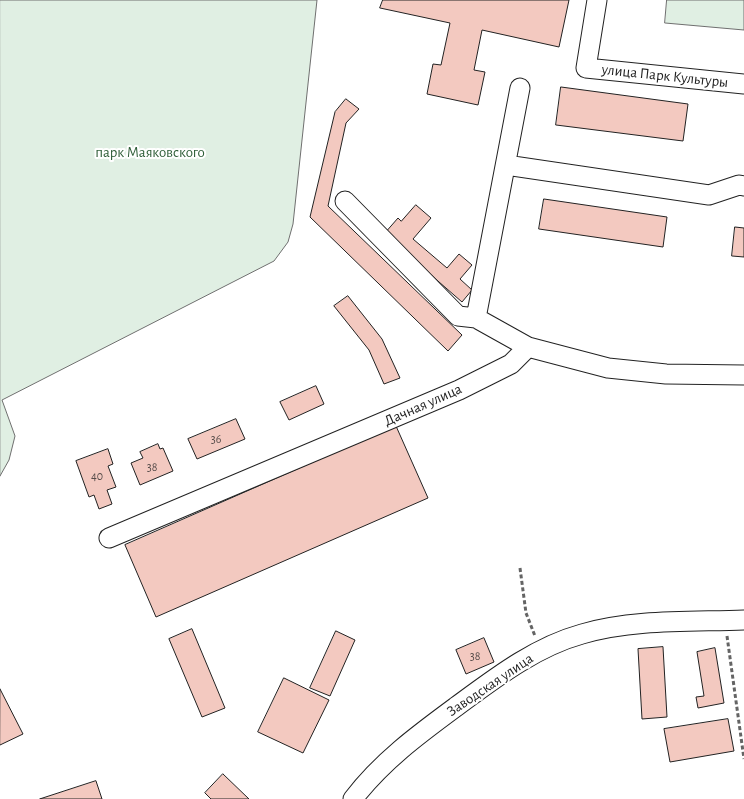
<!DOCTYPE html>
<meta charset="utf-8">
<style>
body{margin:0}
canvas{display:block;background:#fff}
</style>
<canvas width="744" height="799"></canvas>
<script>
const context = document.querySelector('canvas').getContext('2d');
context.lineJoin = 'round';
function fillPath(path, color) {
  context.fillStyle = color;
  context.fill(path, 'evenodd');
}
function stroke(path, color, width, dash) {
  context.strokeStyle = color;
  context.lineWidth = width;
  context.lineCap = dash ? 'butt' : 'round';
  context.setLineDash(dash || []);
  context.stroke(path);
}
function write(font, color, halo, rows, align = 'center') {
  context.font = font + ' "Alegreya Sans",sans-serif';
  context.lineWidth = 4;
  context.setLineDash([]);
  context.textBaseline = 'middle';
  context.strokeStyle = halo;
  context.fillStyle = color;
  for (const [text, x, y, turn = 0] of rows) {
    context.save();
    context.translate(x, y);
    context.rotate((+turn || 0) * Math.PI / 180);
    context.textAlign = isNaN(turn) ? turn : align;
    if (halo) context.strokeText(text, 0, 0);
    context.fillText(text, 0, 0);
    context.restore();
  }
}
const green = new Path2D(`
 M0,0h317l-24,224 -5,18 -14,19 -272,139 13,36 -6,24 -9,16z
 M667,0h77v30l-79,-7z`);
const building = new Path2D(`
 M383,0h186l-10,47 -77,-17 -8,40 11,2 -7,33 -51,-11 6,-30 8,1 9,-42 -70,-15z
 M561,87l127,17 -5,37 -127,-16z
 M346,99l13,10 -13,14 -18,83 134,129 -14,16 -138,-134 25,-105z
 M544,199l123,18 -4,30 -124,-18z
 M416,205l15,13 -18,21 34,29 12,-14 13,11 -12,14 12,11 -10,12 -78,-68 14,-16 3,3z
 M735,227l9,1v29l-12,-1z
 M348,296l34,43 18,39 -16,6 -15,-34 -35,-44z
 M316,386l8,18 -35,16 -9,-18z
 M236,419l9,20 -48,20 -9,-20z
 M396,426l32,72 -272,119 -31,-72z
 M158,444l2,5 3,-1 10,23 -33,14 -9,-22 12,-5 -3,-6z
 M108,449l5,15 -5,2 8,21 -9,3 5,14 -13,5 -5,-14 -5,2 -13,-36z
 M192,629l33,79 -23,9 -33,-78z
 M336,631l19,9 -25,56 -20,-8z
 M484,638l10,24 -28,12 -10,-24z
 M663,647l4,70 -25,2 -4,-70z
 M715,648l9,55 -26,5 -2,-11 8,-1 -7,-44z
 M284,678l45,22 -26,53 -45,-21z
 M0,689l23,45 -23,11z
 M728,719l6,32 -64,11 -6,-33z
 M223,774l26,25h-38l-6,-6z
 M96,781l6,18h-62z`);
const path = new Path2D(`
 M520,568l6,45 9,23
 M727,636l17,123`);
const minor = new Path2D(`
 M597,0l-11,68 158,16
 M506,165l203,30 30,-10 5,1
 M345,201l113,115 18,2 52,29
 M476,318l44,-230
 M109,538l350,-148 52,-26 17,-17 80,21 58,6 78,1
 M353,799c29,-38 66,-65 104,-93 38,-28 78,-59 125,-72 51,-15 109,-12 162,-14`);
const numberNames = [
 ["36",216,439],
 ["38",152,467],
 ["40",97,476],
 ["38",475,656]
];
const streetNames = [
 ["улица Парк Культуры",665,76,6],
 ["Дачная улица",423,405,-24],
 ["Заводская улица",490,685,-34]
];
const parkNames = [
 ["парк Маяковского",150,152]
];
fillPath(green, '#e0efe3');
stroke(green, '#6f6f6f', 1);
fillPath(building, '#f3c9c0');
stroke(building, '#222', 1);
stroke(minor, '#222', 21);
stroke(path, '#646464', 3, [4, 2.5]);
stroke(minor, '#fff', 19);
write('12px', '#564c4a', null, numberNames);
write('15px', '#222', '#fff', streetNames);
write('15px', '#2f5e38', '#fff', parkNames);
</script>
